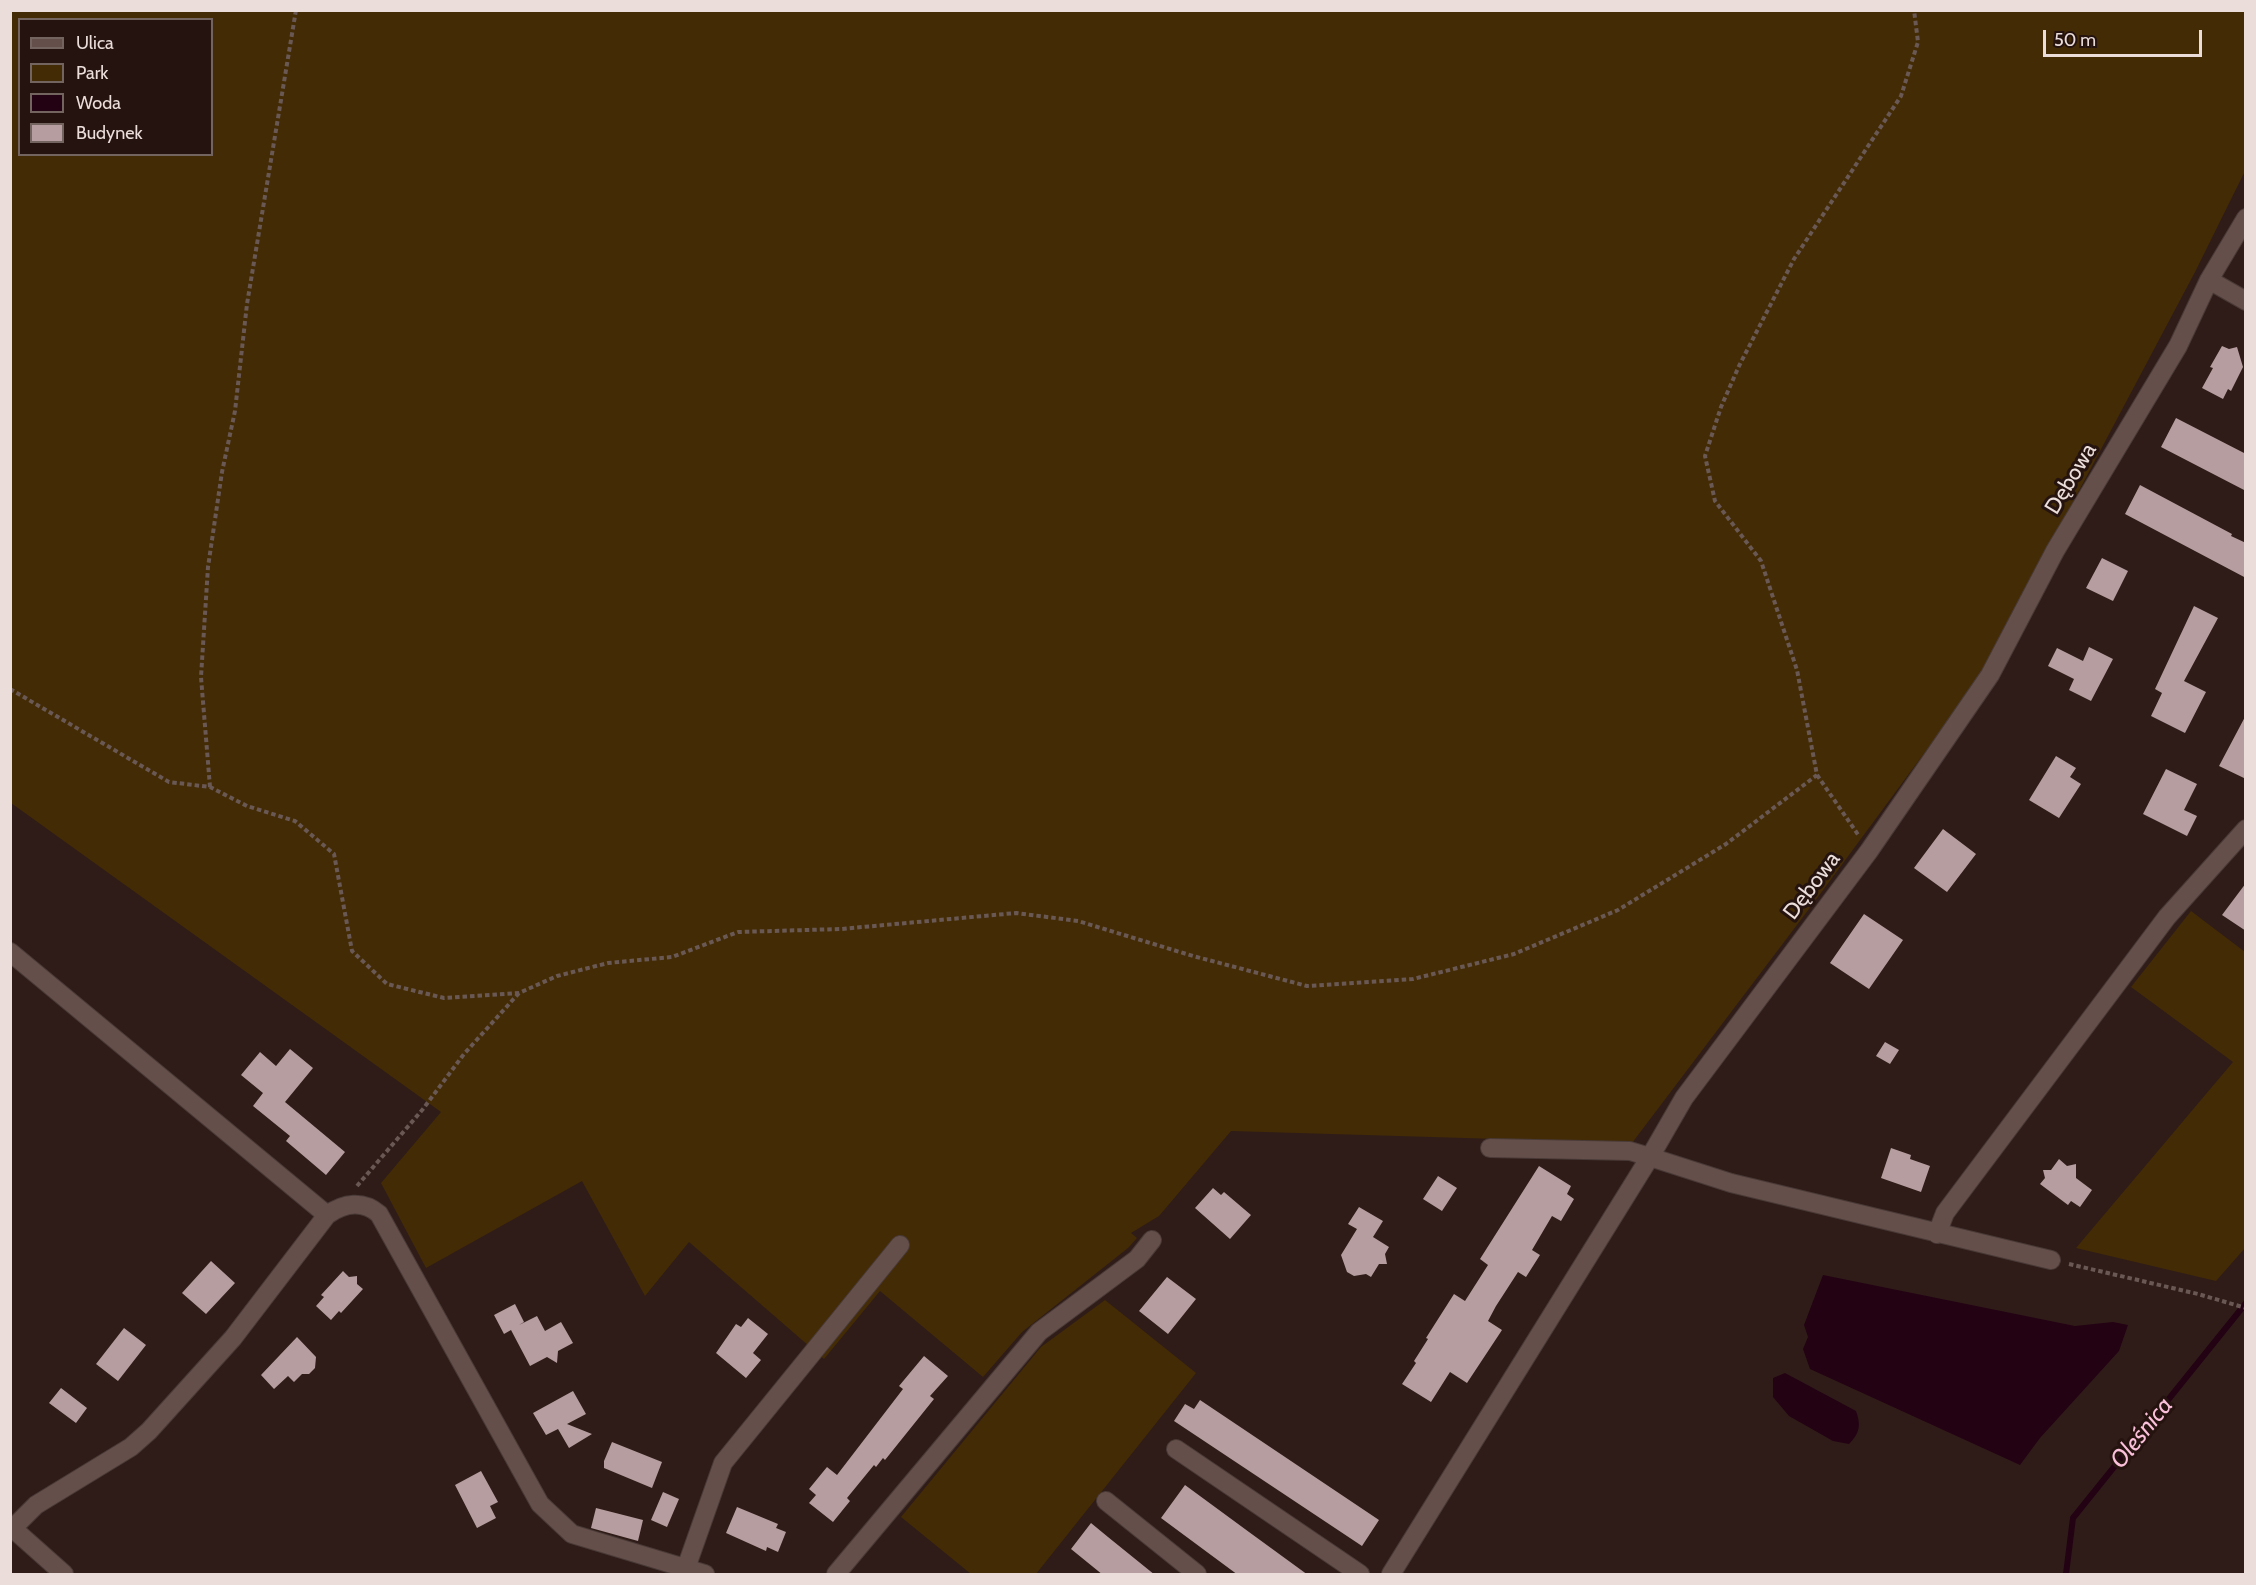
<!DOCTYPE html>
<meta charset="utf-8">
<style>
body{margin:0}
#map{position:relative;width:2256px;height:1585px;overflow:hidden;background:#2f1c18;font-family:Cabin,sans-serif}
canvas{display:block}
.frame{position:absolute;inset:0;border:12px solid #eaddda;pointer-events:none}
.legend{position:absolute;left:18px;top:18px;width:195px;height:138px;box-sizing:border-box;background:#25130f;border:2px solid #746460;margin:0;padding:8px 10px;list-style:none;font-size:18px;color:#eaddda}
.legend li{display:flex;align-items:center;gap:12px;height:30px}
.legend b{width:30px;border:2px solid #746460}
.scale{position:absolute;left:2043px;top:30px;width:159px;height:27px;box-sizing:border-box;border:3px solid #eaddda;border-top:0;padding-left:8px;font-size:18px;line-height:21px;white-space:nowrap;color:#eaddda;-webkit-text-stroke:4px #25130f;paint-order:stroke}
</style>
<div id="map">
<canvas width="2256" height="1585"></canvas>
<div class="frame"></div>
<ul class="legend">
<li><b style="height:8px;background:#654f4b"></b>Ulica</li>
<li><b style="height:16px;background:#432b05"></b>Park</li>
<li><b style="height:16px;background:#230214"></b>Woda</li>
<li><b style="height:16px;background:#b69d9f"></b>Budynek</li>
</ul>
<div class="scale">50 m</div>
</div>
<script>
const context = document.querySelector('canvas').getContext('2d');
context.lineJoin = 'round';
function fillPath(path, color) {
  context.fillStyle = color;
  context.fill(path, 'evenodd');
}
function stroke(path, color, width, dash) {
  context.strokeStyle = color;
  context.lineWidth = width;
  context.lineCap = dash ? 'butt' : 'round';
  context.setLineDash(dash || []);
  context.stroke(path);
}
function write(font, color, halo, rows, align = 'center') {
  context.font = font + ' Cabin,sans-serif';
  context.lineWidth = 6;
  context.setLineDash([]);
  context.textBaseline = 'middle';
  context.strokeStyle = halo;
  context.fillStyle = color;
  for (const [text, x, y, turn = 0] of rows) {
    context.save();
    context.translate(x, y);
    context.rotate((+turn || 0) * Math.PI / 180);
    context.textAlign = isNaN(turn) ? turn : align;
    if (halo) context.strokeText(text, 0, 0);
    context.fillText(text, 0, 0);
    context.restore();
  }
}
const green = new Path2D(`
 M11,11h2234v160l-50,101 -216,407 -167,226 -180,238 -401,-12 -72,85 -28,17 6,5 -9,10 -106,84 -39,45 -103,-86 -56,68 -135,-117 -44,54 -63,-115 -156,87 -45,-85 60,-71 -430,-309zM20,20h192v134h-192z
 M2191,911l54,41v296l-29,33 -140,-33 157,-186 -102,-75z
 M1105,1300l91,73 -160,201h-65l-70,-57 140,-170z`);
const water = new Path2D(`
 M1823,1275l252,51 38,-4 15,3 -9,26 -79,87 -20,27 -210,-96 -7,-20 5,-12 -4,-12z
 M1785,1373l71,38c5,14 4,22 -7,33l-16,-3 -44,-25 -16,-19v-19z`);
const stream = new Path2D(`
 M2066,1574l7,-56 173,-215`);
const building = new Path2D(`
 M2222,346l7,3 8,-2 6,20 -12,24 -3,-2 -5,10 -21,-11 11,-20 -3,-1z
 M2176,418l70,36v37l-85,-44z
 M2140,485l92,49 -1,2 15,7v35l-121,-64z
 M2102,558l26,13 -15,30 -27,-13z
 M2194,606l24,12 -34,63 22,11 -21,41 -34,-17 11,-23 -7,-4z
 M2089,647l24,12 -22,42 -22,-11 5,-11 -26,-13 9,-18 26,13z
 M2246,715v64l-27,-13z
 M2056,756l20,12 -6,9 11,7 -22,34 -30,-18z
 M2166,769l31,15 -13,26 13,6 -10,20 -44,-22z
 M1943,829l33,25 -29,38 -33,-24z
 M2246,883v48l-24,-16z
 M1864,914l39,26 -34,49 -39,-26z
 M1885,1042l14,8 -9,14 -14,-8z
 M290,1049l23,19 -28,34 60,50 -19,23 -40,-34 4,-5 -37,-30 10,-13 -22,-18 19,-23 16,14z
 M1891,1148l20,7 -1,4 20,7 -9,26 -40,-14z
 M2059,1159l8,7 9,-2v14l16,12 -12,17 -9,-6 -3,4 -28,-21 5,-6 -2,-8h8z
 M1539,1166l32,20 -4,8 7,5 -13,22 -9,-5 -20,34 8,5 -14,22 -8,-5 -22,34 -8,15 14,9 -35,53 -17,-11 -19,30 -29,-18 14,-21 -2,-2 14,-22 -2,-1 28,-44 11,7 23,-36 -8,-6z
 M1438,1176l19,12 -15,23 -19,-12z
 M1213,1188l8,7 3,-3 27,23 -21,24 -35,-31z
 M1359,1207l24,14 -10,16 16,10 -4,7 2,10h-8l-8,13 -5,-3 -12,2 -7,-4 -6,-17 16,-26 -9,-5z
 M211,1261l24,22 -29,31 -24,-21z
 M343,1271l6,6 8,-1v8l6,5 -22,24 -2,-2 -8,9 -15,-14 8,-9 -3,-2z
 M1167,1277l29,22 -28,35 -29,-23z
 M515,1304l9,18 -5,3 18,-9 8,15 16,-9 12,21 -15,8 -1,12 -10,-6 -17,9 -19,-36 -7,4 -10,-19z
 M748,1318l20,16 -15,19 8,7 -15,18 -30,-25 20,-29 5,3z
 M124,1328l22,17 -28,36 -22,-17z
 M297,1337l19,20 -1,11 -6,6h-7l-8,8 -6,-6 -14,13 -13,-14z
 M924,1356l24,20 -18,20 4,3 -49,61 -2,-2 -7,9 -2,-2 -27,33 3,3 -17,21 -24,-19 7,-8 -7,-6 18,-22 10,8 66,-86 -4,-3z
 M61,1388l26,20 -11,15 -27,-20z
 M573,1391l13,23 -19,10 25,10 -23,14 -11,-19 -12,6 -13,-22z
 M1200,1400l179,120 -17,26 -188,-125 11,-17 9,5z
 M612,1442l50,20 -10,26 -48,-20v-7z
 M481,1471l17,31 -8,4 6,12 -19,10 -22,-43z
 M1185,1485l64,47 59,43h-70l-77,-57z
 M663,1492l16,7 -12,28 -16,-7z
 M737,1507l41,17 -2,4 10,4 -8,20 -11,-5 -1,4 -40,-18z
 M596,1508l47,12 -5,21 -47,-13z
 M1091,1523l17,14 47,38h-52l-32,-26z`);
const path = new Path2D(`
 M10,689l159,93 41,5 37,19 48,15 39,33 18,97 35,33 57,14 75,-5 38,-17 51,-13 64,-6 66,-25 103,-3 175,-16 62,8 115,35 114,30 106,-7 101,-25 104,-44 108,-66 91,-69 -20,-105 -36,-109 -46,-60 -10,-45 16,-49 18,-41 55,-107 107,-163 17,-54 -4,-32
 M1817,775l42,61
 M210,787l-9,-110 7,-110 14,-95 13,-61 12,-107 49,-294
 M357,1186l66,-77 41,-55 55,-61
 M2069,1264l129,30 48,14`);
const minor = new Path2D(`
 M2209,280l37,21
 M10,952l317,263
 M1937,1234l8,-21 222,-296 79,-88
 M2051,1260l-320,-77 -81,-26 34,-59 185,-247 121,-176 65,-124 123,-205 31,-66 37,-62
 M1176,1449l184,125
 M1106,1501l91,73
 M10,1526l54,48
 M13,1528l23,-23 95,-58 18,-16 84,-93 94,-123c17,-12 36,-15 52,-1l161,290 32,30 133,40
 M686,1568l37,-105 177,-218
 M836,1574l203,-242 98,-73 15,-19
 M1391,1574l259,-417 -20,-6 -140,-3`);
const streetNames = [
 ["Dębowa",2071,479,-59],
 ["Dębowa",1812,886,-53]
];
const waterNames = [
 ["Oleśnica",2142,1433,-51]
];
fillPath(green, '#432b05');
fillPath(water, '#230214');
stroke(stream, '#230214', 6);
fillPath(building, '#b69d9f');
stroke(minor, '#493a37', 20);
stroke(path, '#695854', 4, [4.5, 3]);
stroke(minor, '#654f4b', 18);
write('22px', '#eaddda', '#25130f', streetNames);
write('italic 24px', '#fabfd9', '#25130f', waterNames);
</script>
